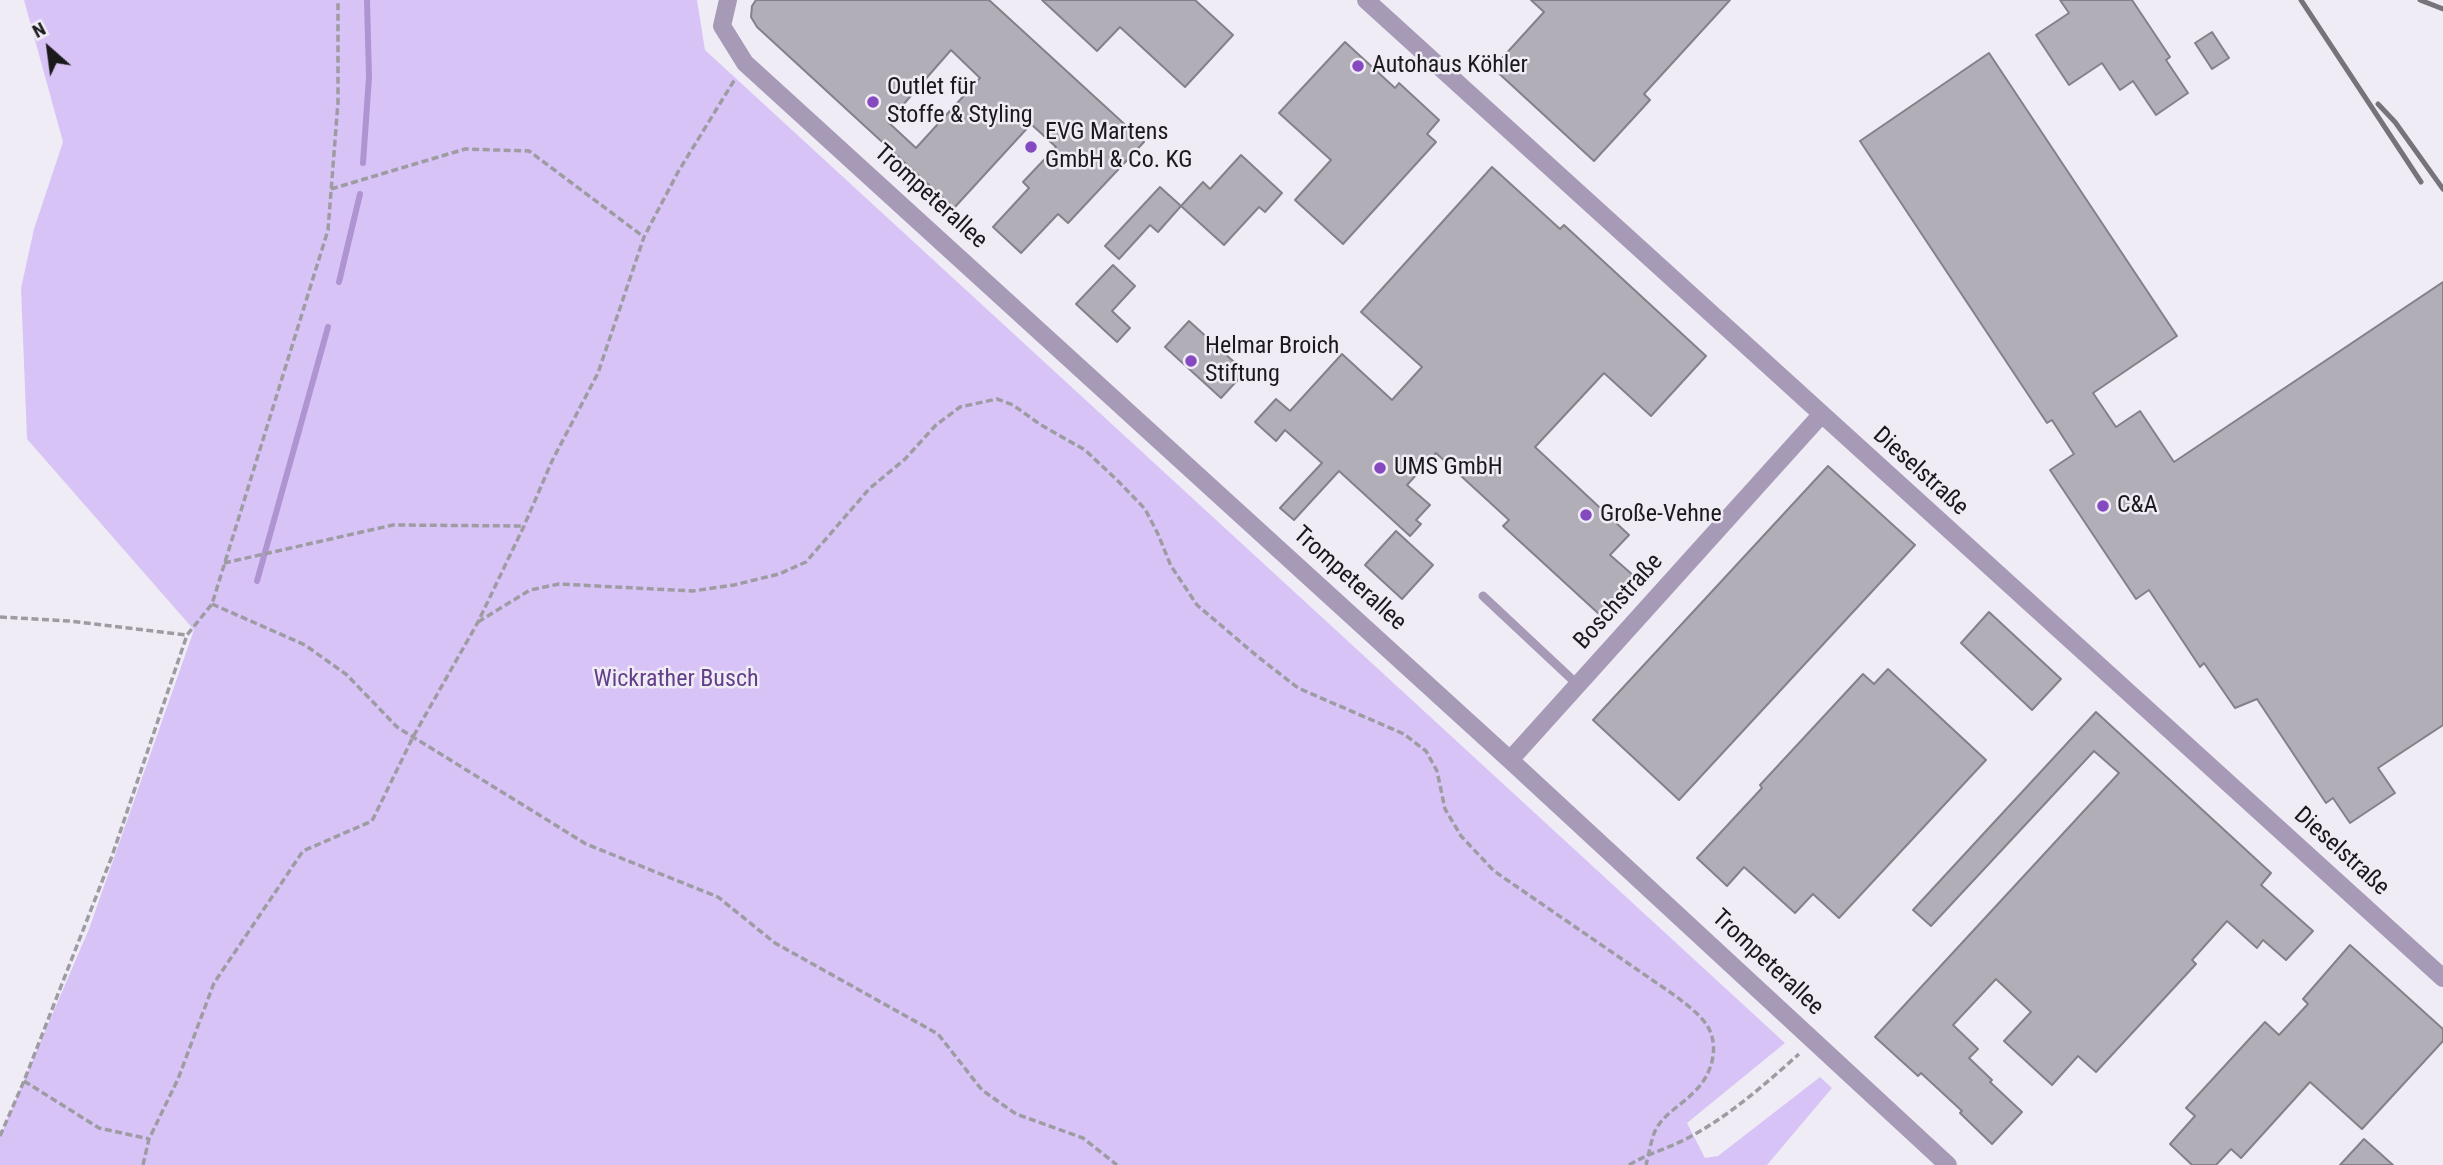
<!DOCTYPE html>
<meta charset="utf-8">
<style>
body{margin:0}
#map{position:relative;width:2443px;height:1165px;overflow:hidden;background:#f0ecf6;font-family:"Roboto Condensed",sans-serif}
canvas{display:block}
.north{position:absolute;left:14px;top:14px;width:70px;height:70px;-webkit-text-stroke:5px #f0ecf6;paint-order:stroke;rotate:332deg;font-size:19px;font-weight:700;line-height:28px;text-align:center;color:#1a191c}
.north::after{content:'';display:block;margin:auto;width:24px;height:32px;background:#1a191c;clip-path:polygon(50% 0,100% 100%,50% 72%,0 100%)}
</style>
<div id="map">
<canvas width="2443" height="1165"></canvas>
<div class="north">N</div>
</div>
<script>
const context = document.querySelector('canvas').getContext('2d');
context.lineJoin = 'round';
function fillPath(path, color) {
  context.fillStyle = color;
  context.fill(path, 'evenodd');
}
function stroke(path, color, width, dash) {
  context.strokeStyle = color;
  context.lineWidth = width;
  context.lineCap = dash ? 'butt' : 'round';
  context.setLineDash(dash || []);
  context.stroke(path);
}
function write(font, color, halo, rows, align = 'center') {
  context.font = font + ' "Roboto Condensed",sans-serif';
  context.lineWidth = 5;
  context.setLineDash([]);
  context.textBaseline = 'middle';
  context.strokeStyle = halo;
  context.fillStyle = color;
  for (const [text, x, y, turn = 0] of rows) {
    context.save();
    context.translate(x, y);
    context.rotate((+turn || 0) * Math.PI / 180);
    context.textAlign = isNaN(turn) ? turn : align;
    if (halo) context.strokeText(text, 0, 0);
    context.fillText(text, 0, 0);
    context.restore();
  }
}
const green = new Path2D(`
 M24,0h673l8,50 1080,993 -98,80 18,35 13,-2 102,-79 12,11 -65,77h-1767v-29l89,-207 105,-299 -167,-191 -6,-151 13,-59 29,-87z`);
const stream = new Path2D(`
 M363,163l6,-86 -2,-77
 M339,282l21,-88
 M257,581l71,-254`);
const building = new Path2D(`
 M756,0h233l155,142 -76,81 -10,-9 -37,39 -28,-26 36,-39 -6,-6 33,-35 -25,-23 -77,84 -197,-181 -6,-10 1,-11zM951,50l29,28 -64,70 -28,-26z
 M1042,0h153l38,35 -48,52 -65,-60 -23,24z
 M1531,0h199l-86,94 6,6 -56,61 -101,-93 51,-56z
 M2060,0h72l38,57 -4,3 22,33 -32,22 -23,-34 -13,9 -18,-27 -33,22 -33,-50 33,-22z
 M2212,32l17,26 -17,11 -17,-26z
 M1345,42l50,46 4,-5 40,37 -12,14 9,8 -93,102 -48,-44 36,-40 -52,-47z
 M1989,53l188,283 -84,57 23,34 24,-16 34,51 269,-180v443l-65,43 17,25 -45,30 -17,-25 -7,5 -69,-104 -22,9 -31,-45 -4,4 -51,-77 -13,9 -86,-129 24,-16 -22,-34 -5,3 -187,-282z
 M1241,155l41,38 -17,19 -6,-5 -35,38 -43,-39 22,-24 7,7z
 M1492,167l68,62 4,-4 142,131 -55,60 -47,-43 -69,74 94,88 -19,20 24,21 -35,38 -96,-88 6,-6 -73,-67 -29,32 23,20 -14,15 5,4 -11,12 -71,-65 -45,49 -14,-12 42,-45 -37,-33 -9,11 -21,-19 21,-23 14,12 52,-57 50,46 30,-33 -61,-55z
 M1160,187l21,19 -23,26 -8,-7 -31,34 -14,-13z
 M1113,265l22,21 -23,25 18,17 -13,14 -41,-38z
 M1189,321l56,51 -24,26 -56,-51z
 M1828,466l87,79 -236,255 -86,-80z
 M1396,531l37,34 -31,34 -37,-34z
 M1989,612l72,67 -29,31 -71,-67z
 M1888,669l98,91 -147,158 -26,-24 -18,19 -51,-46 -17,19 -30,-28 65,-70 -2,-3 103,-111 11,10z
 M2096,712l175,161 -10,12 52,46 -27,29 -23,-20 -6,8 -30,-27 -35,39 4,4 -100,108 -18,-16 -26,29 -48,-44 27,-29 -35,-33 -43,46 25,24 -9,9 23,22 -2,2 32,30 -30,32 -32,-31 2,-2 -41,-38 -3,3 -43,-39 244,-264 -25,-22 -163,175 -18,-16z
 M2350,945l93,84v12l-81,88 -52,-47 -69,76 -10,-9 -15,16h-24l-22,-21 25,-28 -9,-8 79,-86 14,13 29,-31 -5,-5z
 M2364,1139l29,26h-53z`);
const path = new Path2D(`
 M331,189l134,-40 64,2 115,86
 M224,563l169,-38 131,1
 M212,604l93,41 42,30 50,52 189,117 132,53 57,46 163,91 44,56 34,24 67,24 34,27
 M0,617l69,4 118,14
 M478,622l52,-32 29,-6 134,7 41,-6 45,-11 27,-12 63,-73 36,-30 31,-34 24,-18 37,-8 16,6 28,20 44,25 33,31 27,28 13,25 13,32 26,39 60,51 41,32 106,46 22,17 11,20 8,38 16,27 33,35 183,126c11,9 24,18 31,30 12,21 3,49 -13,64 -12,13 -30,22 -39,38 -5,10 -7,25 -10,36
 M24,1081l75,47 50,11
 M0,1136l24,-55 88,-225 75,-221 25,-31 116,-374 10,-128v-102
 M143,1165l6,-26 29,-60 36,-96 89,-132 69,-30 41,-84 65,-115 46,-96 28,-65 46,-88 46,-136 34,-65 57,-93
 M1629,1165c18,-11 37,-16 55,-25 43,-22 79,-54 115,-86`);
const lane = new Path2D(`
 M1483,596l95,89`);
const street = new Path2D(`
 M728,0l-6,26 23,37 765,697 438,405
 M1366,0l1077,978
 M1510,760l311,-345`);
const rail = new Path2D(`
 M2301,0l120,182
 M2420,0l23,9
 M2378,104l17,18 48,67`);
const markers = [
 [1358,66,7,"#854ac0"],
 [873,102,7,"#854ac0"],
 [1031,147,7,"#854ac0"],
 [1191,361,7,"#854ac0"],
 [1380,468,7,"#854ac0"],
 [2103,506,7,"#854ac0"],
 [1586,515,7,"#854ac0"]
];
const poiNames = [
 ["Autohaus Köhler",1372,66],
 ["Outlet für",887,88],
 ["Stoffe & Styling",887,116],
 ["EVG Martens",1045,133],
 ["GmbH & Co. KG",1045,161],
 ["Helmar Broich",1205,347],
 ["Stiftung",1205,375],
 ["UMS GmbH",1394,468],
 ["C&A",2117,506],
 ["Große-Vehne",1600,515]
];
const streetNames = [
 ["Trompeterallee",930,197,42],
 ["Dieselstraße",1920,472,42],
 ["Trompeterallee",1349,579,42],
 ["Boschstraße",1619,602,-48],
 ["Dieselstraße",2341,852,42],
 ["Trompeterallee",1767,963,43]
];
const parkNames = [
 ["Wickrather Busch",676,680]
];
fillPath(green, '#d8c3f7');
stroke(stream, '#ae94d1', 6);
fillPath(building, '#b1aeb7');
stroke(building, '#848089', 2);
stroke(path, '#9e9ca3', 3.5, [7, 3.5]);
stroke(lane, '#a69ab6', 9);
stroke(street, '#a69ab6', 18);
stroke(rail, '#76747a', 5);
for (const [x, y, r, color] of markers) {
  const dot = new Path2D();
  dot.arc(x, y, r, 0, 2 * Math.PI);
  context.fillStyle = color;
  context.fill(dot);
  stroke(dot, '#f0ecf6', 2.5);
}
write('24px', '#1a191c', '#f0ecf6', poiNames, 'left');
write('24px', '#1a191c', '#f0ecf6', streetNames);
write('24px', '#623f8a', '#f0ecf6', parkNames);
</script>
